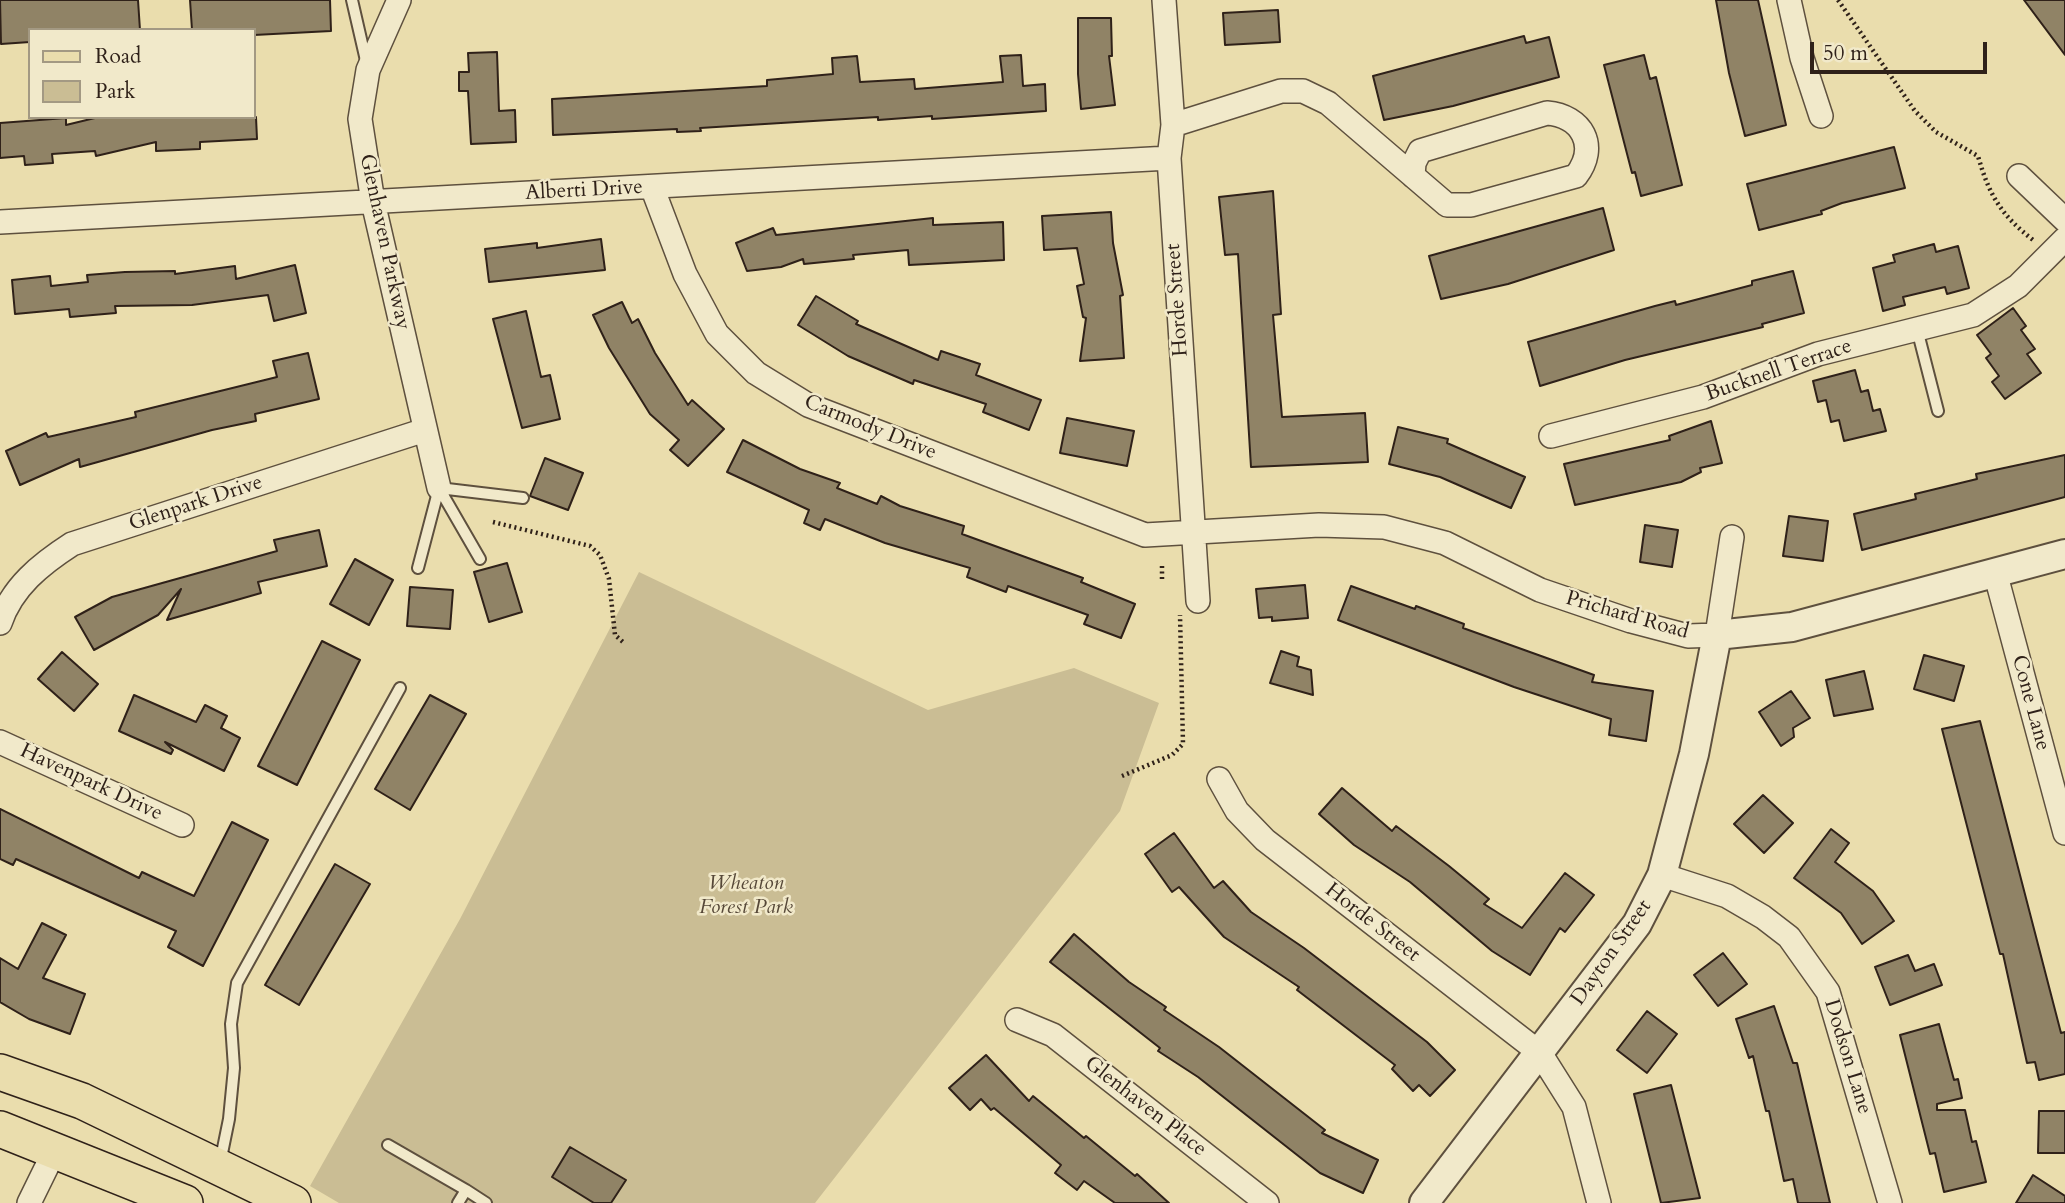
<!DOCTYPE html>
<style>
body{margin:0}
#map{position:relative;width:2065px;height:1203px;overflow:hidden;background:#eaddad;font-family:Cardo,serif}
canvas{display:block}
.legend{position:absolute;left:28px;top:28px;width:228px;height:91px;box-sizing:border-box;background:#f1e9ca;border:2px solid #a39983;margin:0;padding:9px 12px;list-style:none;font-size:21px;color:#2f2119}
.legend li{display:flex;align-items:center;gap:14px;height:35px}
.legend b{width:35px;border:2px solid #a39983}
.scale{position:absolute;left:1810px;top:42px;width:177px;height:32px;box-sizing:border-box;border:4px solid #2f2119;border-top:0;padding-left:9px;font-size:21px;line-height:24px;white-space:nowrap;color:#2f2119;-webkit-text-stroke:5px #f1e9ca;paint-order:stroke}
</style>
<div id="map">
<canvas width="2065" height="1203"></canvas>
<ul class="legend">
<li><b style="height:9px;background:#eaddad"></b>Road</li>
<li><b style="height:19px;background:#cabd94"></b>Park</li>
</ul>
<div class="scale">50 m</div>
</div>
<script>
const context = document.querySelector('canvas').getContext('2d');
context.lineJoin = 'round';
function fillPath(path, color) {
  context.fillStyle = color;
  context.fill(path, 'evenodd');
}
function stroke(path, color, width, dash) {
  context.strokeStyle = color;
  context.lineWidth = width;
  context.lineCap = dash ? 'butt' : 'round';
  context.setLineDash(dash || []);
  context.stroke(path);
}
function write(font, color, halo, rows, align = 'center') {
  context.font = font + ' Cardo,serif';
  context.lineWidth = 5;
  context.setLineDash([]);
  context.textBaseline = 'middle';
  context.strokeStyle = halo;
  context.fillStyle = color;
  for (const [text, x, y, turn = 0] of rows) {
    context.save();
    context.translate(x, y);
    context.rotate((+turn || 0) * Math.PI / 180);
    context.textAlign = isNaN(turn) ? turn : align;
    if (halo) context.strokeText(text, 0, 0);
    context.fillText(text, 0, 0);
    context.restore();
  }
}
const green = new Path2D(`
 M639,572l289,138 146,-42 85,35 -39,108 -305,392h-476l-29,-17 150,-267z`);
const building = new Path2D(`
 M0,0h138l2,30h-110v12l-29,2z
 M190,0h140l1,31 -77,4v-5h-62z
 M1716,0h42l28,125 -41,11 -16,-63z
 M2024,0h41v55z
 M1278,10l2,32 -55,3 -2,-32z
 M1078,18h33l1,38h-3l6,49 -34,4 -3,-35z
 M1524,36l2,7 23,-6 10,40 -106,29 -69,14 -11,-44z
 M497,52l2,59 16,-1 1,32 -45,2 -3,-53h-9v-19h10l-1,-19z
 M1021,55l2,31 22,-2 1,27 -114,8v-3l-54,4v-3l-178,11 1,3 -24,1v-3l-124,6 -1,-36 215,-13v-6l66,-6 -1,-16 25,-2 3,26 54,-3 1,10 88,-7 -3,-26z
 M1644,55l6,24 6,-2 26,108 -41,11 -6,-24 -3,1 -28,-108z
 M99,117h157l1,22 -57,3v7l-44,2v-9l-60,14 -1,-5 -43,3 1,9 -28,2 -1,-9 -24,2v-35l66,-5v7z
 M1894,147l11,41 -63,15 -21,8 1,3 -63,16 -12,-46z
 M1273,191l8,123 -8,1 9,102 83,-4 3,49 -117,5 -13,-213 -13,1 -6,-58z
 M1603,208l11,42 -106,34 -67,15 -12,-43z
 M1111,212l2,31 10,52 -3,1 4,62 -44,3 6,-43 -3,-1 -6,-31 7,-2 -7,-36 -33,2 -2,-34z
 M933,218v7l70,-3 1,38 -95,5 -1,-15 -55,5 1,4 -50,5 -1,-5 -22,8 -34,4 -11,-28 37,-15 3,7z
 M601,239l4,31 -116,12 -4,-33 52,-6v5z
 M1934,244l2,8 22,-6 11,42 -22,6 -2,-7 -42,10 2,8 -22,6 -10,-43 22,-6 -2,-7z
 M295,265l11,48 -32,8 -6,-26 -76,10 -77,1 1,7 -46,4 -1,-8 -54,5 -3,-34 38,-4 1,10 37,-4 -1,-7 38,-3 50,-1v3l60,-8 1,13z
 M1793,271l11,42 -42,11 1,3 -138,33 -85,26 -12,-44 127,-36 20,-5 1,4 76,-20v-4z
 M816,296l42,25 -2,3 82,36 3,-9 39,13 -4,11 65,25 -12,30 -46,-18 3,-8 -72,-24 -1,4 -65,-28 -50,-31z
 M622,302l10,21 6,-4 17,34 33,52 4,-5 32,29 -36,37 -18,-16 9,-10 -29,-26 -41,-66 -16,-33z
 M2013,308l13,18 -5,4 14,19 -8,5 14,19 -36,26 -13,-17 7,-6 -13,-18 5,-4 -14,-19z
 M526,311l15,66 9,-2 10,44 -38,9 -29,-109z
 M308,353l11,46 -64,15 1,7 -44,9 -132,37 -1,-8 -59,26 -14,-34 40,-18 2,4 88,-20 -1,-5 142,-35 -4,-16z
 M1855,370l6,22 7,-2 5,21 7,-2 6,22 -42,10 -5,-21 -8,2 -5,-22 -8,2 -5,-21z
 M1067,418l67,13 -7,35 -67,-13z
 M1711,421l11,42 -22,5 1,4 -20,10 -106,23 -11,-41 106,-24 -1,-4z
 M1398,427l50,12 -1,4 78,34 -14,31 -71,-31 -51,-13z
 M743,440l57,29 40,14 -3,5 40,16 4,-8 19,10 64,20 -2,8 121,44 -2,4 54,22 -14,34 -37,-14 4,-9 -80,-29 -2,6 -39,-15 3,-9 -85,-25 -60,-24 -5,11 -16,-7 5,-13 -82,-38z
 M2065,455v42l-203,53 -8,-36 62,-15 -1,-5 62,-15 -1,-5z
 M545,458l38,15 -15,37 -38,-14z
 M1789,516l39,5 -5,40 -40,-5z
 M1645,525l33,5 -6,37 -32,-5z
 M319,530l8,36 -69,16 3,11 -94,27 14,-31 -23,26 -64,35 -19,-33 37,-20 165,-46 -3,-11z
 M355,559l38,21 -24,45 -39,-21z
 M507,563l15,49 -33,10 -15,-50z
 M1305,585l3,33 -36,3v-4l-13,1 -3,-29z
 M1351,586l64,23 1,-3 48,18 -1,4 131,47 -2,7 61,9 -7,50 -37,-6 2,-16 -97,-32 -176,-67z
 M410,587l43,3 -3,39 -43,-3z
 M322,641l38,19 -63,125 -39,-19z
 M1281,651l18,6 -2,9 14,4 2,25 -43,-12z
 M62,652l36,32 -24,27 -36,-32z
 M1924,655l40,11 -10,35 -40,-12z
 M1864,671l9,38 -39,7 -8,-36z
 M1791,691l19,27 -17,10 1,9 -13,9 -22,-34z
 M134,695l62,27 9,-17 22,11 -6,12 19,10 -16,33 -59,-29 8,8 -2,4 -52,-23z
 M430,695l36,19 -56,96 -35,-21z
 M1980,721l81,312 4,-1v42l-26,6 -4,-18 -8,1 -24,-109h-3l-58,-225z
 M1342,788l50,43 4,-5 53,40 40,33 -5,5 38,24 43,-55 29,22 -29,37 -5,-4 -30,47 -38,-24 -82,-69 -56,-37 -35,-31z
 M1763,795l30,28 -29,30 -30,-29z
 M0,809l139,69 3,-6 52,24 38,-74 36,18 -65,126 -35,-19 8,-16 -160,-72 -3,6 -13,-6z
 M1831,829l18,14 -14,19 38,29 21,30 -32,23 -21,-31 -47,-35z
 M1174,833l40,55 9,-7 28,31 53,36 123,94 28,28 -25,26 -11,-11 -6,6 -21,-22 3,-4 -98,-75 2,-3 -75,-50 -45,-50 -7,5 -27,-38z
 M335,864l35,20 -71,121 -34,-20z
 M42,923l24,12 -23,43 42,16 -15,40 -41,-15 -29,-17v-44l18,11z
 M1074,934l55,48 37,25 -2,3 55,37 106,83 -3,3 56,27 -15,33 -43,-20 -122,-96 -40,-26 2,-3 -110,-86z
 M1723,953l24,31 -29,22 -24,-31z
 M1908,955l7,16 19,-7 8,21 -52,20 -15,-38z
 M1774,1006l19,57h4l33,140h-32l-5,-24 -9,2 -15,-70h-3l-13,-55 -4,2 -13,-39z
 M1647,1011l30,23 -30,39 -30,-23z
 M1939,1024l15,56 4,-1 4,19 -25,6v6h28l7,32 4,-1 10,41 -42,10 -9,-39 -5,1 -30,-119z
 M986,1055l43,46 4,-5 51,42 2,-2 49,40 2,-2 32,29h-54l-31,-22 -7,9 -22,-17 6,-8 -67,-57 -3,2 -10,-11 -11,11 -21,-22z
 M1671,1085l29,113 -39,5 -27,-109z
 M2039,1111h26v42h-27z
 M570,1147l56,33 -15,23h-17l-42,-26z
 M2033,1175l32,21v7h-49z`);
const path = new Path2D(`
 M1838,0l77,111 21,21 42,24c11,39 23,59 55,84
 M493,522l97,24 10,9 9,24 6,56 8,7
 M1162,579v-16
 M1122,776l50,-21 11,-11 -3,-129`);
const service = new Path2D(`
 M352,0l15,65
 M1917,329l21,82
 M439,488l84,10
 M439,488l41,71
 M418,568l21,-80
 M388,1145l78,45
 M220,1163l9,-44 5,-51 -3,-44 6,-41 163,-295
 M458,1203l8,-13 20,13`);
const minor = new Path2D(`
 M399,0l-31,70 -8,49 13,83 66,286
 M1164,0l9,125 -4,33 29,443
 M1789,0l13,58 19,58
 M1173,125l108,-34h22l25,12 119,102h24l105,-29c23,-30 6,-60 -29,-63l-127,38 -6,12 -1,13
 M2019,176l46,44
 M652,187l33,87 32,60 39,39 52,32 337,130 174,-10 65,2 61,16 95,47 91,31 57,15 29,-1 15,-98
 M0,222l1169,-64
 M1551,436l152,-39 115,-43 155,-39 45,-29 47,-47
 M1995,572l70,261
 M0,623c12,-36 41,-59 72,-79l353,-114
 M0,742l182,83
 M1219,779l18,32 28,29 275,213 34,54 25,96
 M1662,875l65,21 36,21 26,20 39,55 62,211
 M1017,1020l36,15 214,168
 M29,1203l26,-53`);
const tertiary = new Path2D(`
 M1424,1203l213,-279 25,-49 32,-121 23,-119 75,-8 273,-73`);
const primary = new Path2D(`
 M0,1072l82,29 211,102
 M0,1129l185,74`);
const streetNames = [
 ["Alberti Drive",584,191,-3],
 ["Glenhaven Parkway",384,242,78],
 ["Horde Street",1178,300,-94],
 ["Bucknell Terrace",1779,371,-19],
 ["Carmody Drive",870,428,22],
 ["Glenpark Drive",196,504,-18],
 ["Prichard Road",1627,616,16],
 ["Cone Lane",2030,703,75],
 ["Havenpark Drive",91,783,25],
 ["Horde Street",1372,923,38],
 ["Dayton Street",1612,953,-55],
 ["Dodson Lane",1847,1057,73],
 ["Glenhaven Place",1145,1107,38]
];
const parkNames = [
 ["Wheaton",746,884],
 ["Forest Park",746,908]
];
fillPath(green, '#cabd94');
fillPath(building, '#908366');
stroke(building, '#2f2119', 2);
stroke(service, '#5e503e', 14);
stroke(minor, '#5e503e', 26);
stroke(tertiary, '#5e503e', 32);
stroke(primary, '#2f2119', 38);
stroke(path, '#2f2119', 4.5, [2, 3.5]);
stroke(service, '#f1e9ca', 10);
stroke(minor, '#f1e9ca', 23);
stroke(tertiary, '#f1e9ca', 28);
stroke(primary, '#eaddad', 35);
write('21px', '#2f2119', '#f1e9ca', streetNames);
write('italic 21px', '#564838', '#f1e9ca', parkNames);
</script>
